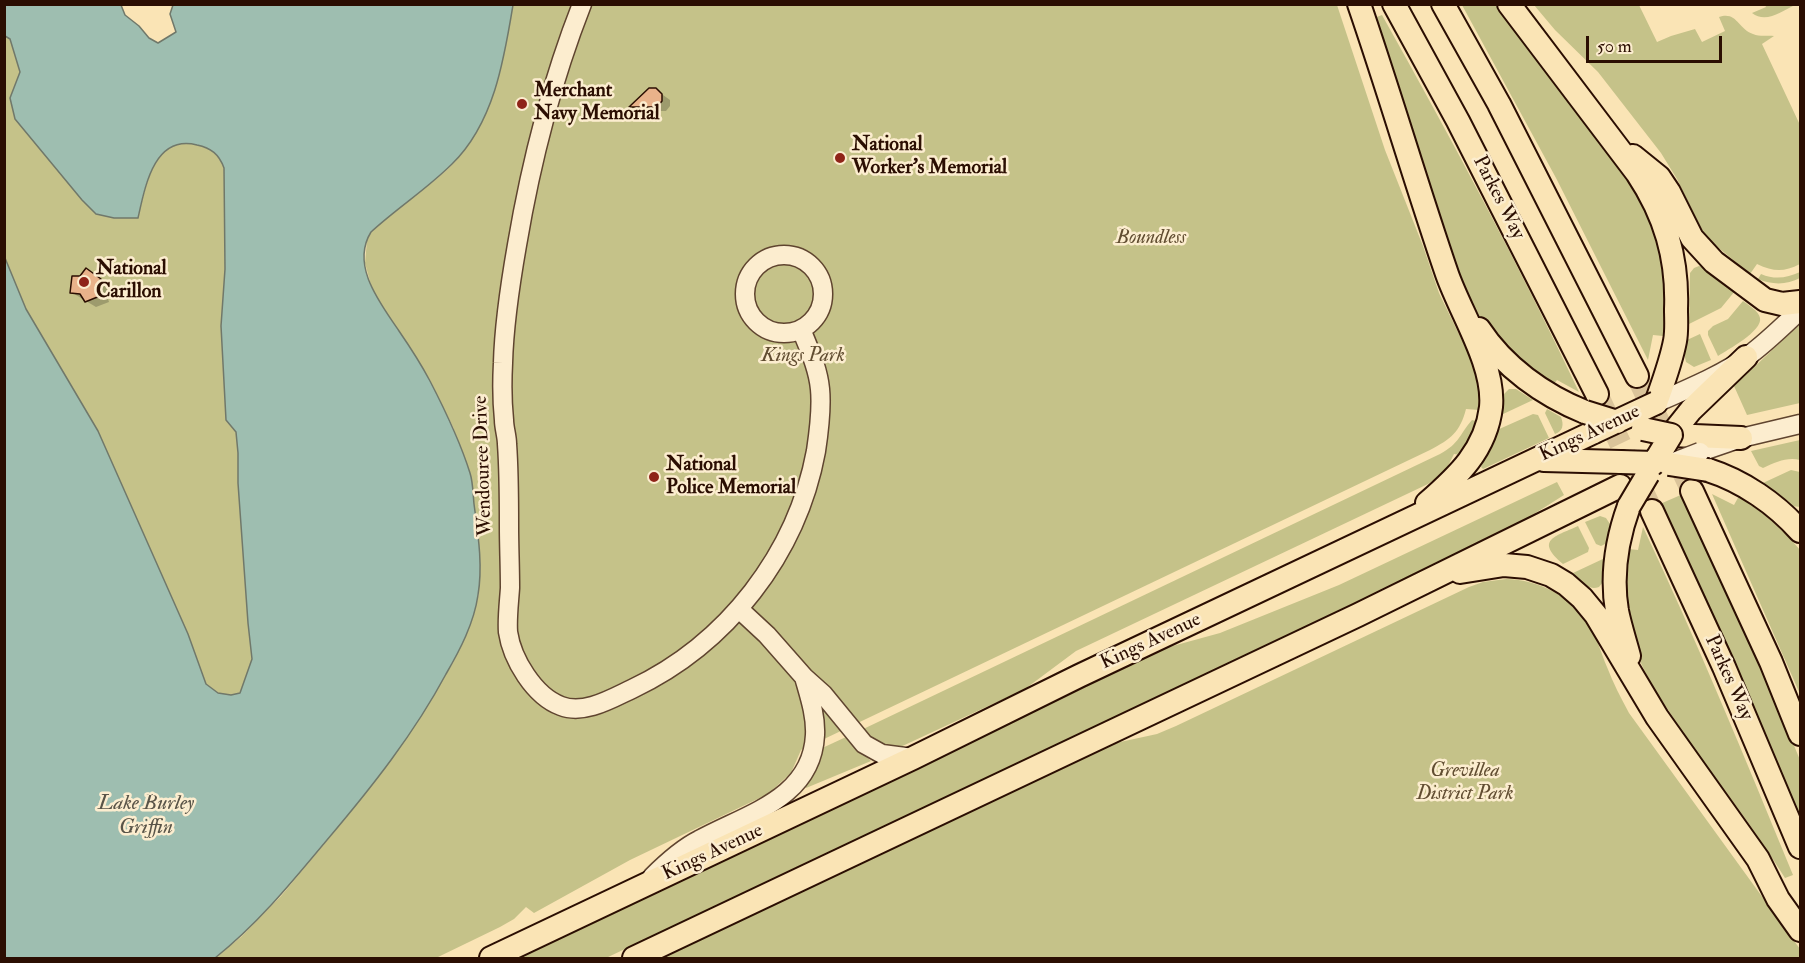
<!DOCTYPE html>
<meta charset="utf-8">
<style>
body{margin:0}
#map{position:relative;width:1805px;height:963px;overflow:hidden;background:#fae4b5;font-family:"IM FELL Double Pica",serif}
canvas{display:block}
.frame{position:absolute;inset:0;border:6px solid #2b0e02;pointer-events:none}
.scale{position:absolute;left:1586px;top:36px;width:136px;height:27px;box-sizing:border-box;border:3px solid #2b0e02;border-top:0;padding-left:8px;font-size:18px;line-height:21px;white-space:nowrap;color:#2b0e02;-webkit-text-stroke:4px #fcedcf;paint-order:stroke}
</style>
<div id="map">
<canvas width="1805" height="963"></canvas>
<div class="frame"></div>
<div class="scale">50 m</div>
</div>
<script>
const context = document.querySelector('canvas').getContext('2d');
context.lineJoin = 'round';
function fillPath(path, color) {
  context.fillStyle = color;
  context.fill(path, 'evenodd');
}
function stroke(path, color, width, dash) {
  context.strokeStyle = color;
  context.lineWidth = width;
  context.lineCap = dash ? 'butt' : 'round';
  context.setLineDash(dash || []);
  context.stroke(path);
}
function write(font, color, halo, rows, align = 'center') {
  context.font = font + ' "IM FELL Double Pica",serif';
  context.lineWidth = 5;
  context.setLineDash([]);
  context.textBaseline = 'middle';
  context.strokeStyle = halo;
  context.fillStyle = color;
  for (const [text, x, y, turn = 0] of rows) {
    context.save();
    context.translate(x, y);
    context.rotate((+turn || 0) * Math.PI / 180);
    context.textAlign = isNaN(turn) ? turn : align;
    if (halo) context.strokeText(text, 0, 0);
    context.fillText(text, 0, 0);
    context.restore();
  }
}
const green = new Path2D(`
 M513,5h824l48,145 38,96 16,47 33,68 5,14 2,17v18l-13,-1c-6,23 -15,30 -36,41l-629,300 -10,23 -23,21 -138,66 -96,53 -8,-6 -12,12 -14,8 -64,31h-221l26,-21 40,-41 65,-78 54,-71 53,-84 14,-30 10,-32 2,-8 -8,-118 -18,-48 -23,-47 -57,-87 -8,-30 2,-23 4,-8c24,-23 53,-41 78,-64 44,-43 54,-105 64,-163z
 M1462,5h34l133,176c32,49 41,97 34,155l-10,-1 -5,25 -92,-182z
 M1534,5h105l18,37 14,-6 24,-7 7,13 23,-11 -6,-14c18,-6 19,12 34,17 7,3 14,1 21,2l-12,8 38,81v139c-16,8 -26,8 -43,0l-7,10 -42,-35 -9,-14 -22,-46 -16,-26 -63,-81 -43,-42z
 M1765,5h30c-13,6 -29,19 -43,8l14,-6z
 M1382,15c69,123 136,248 197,377l-22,-12 -6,8 -12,-8 -62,-64 -15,-30 -88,-268z
 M5,36l5,3 10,33 -10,26 52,77 20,25 14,14 18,4h24c8,-31 16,-84 59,-73 14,3 22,9 27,23l1,101 -4,57 5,94 10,12 2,21v30l10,140 4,36 -12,34 -9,2 -13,-2 -12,-9 -18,-50 -90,-203 -72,-122 -21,-51z
 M1699,266l4,1 32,24 -14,17 -32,16 1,-51 4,-5z
 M1800,272v6c-13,7 -28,7 -42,1l3,-5c14,6 26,4 39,-2z
 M1743,301c5,4 16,10 17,17 3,13 -33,32 -42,38l-10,-21v-4l5,-5 15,-7z
 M1800,324v79l-53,12 -13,-29z
 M1700,334l11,26 -17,7 -8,-5 -2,-9 3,-13z
 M1509,389h7l17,11 -32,15 2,-20z
 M1547,409l14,8c3,8 2,14 -6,17l-10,-21z
 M1533,414l5,1 11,23 -66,31 -2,-2 16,-37z
 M1472,420l4,1 -6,16 -9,18 -7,-1 -9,18 -17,12 -352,167 -51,38 -129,60 -8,1 -31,-18 583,-278c20,-11 19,-19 32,-34z
 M1800,440v20c-13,-3 -24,2 -37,8l-4,-2 -8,-15z
 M1791,470l9,2v35l-8,-1 -29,-23z
 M1557,482l7,13 -41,26 -51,27 -866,410h-96l636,-301 23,-10 51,-14 119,-48z
 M1683,494l81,179 36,87v67l-140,-323z
 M1712,494l22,11 5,-9c23,16 43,32 61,54v144z
 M1600,516l6,2 4,6 -3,19 -6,3 -5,-2 -11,-22z
 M1578,526l11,22 -1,4 -25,12c-28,-24 -9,-27 15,-38z
 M1643,527c54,114 102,231 150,348l-8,3c-31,-50 -68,-97 -102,-146 -18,-27 -37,-53 -48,-83 -11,-32 -10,-67 -7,-100l10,1z
 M1605,558l-2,24 -4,5c-12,4 -18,-6 -26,-14z
 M1506,579c33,1 65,17 83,45 8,13 12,29 18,43 6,16 14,31 22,46l171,236v9h-1141l452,-214 46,-10 19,-8 293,-139 14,-5z
 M846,737l25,24 -65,27 -1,-2 13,-36z`);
const water = new Path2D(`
 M5,4l116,1 4,10 14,11 10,12 9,5 18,-11 -6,-18 3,-9h340c-9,55 -19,118 -61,159 -25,25 -55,44 -81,68 -21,34 10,72 28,99 11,16 22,33 31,50 15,29 30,60 40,92 3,9 3,21 4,31 4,30 9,61 4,91 -4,28 -18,55 -32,79 -32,60 -75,114 -119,166 -35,42 -69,84 -112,118h-210v-700l21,51 72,122 90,203 18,50 12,9 13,2 9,-2 12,-34 -4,-36 -10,-140v-30l-2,-21 -10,-12 -5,-94 4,-57 -1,-101c-5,-14 -13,-20 -27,-23 -43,-11 -52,42 -59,73h-24l-18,-4 -14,-14 -67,-81 -5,-21 10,-26 -10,-33 -5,-3z`);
const shadow = new Path2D(`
 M656,90l14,10v6l-4,5h-28l-7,-4z
 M96,276l14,10 -4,6 3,10 -13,5 -25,-15z`);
const building = new Path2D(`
 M649,88h7l6,6v7l-5,6h-28z
 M86,268l15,11 -5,7 4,10 -15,6 -5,-8 -10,-1 2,-17h8z`);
const majorTunnel = new Path2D(`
 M1637,376l55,115
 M1597,394l55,117`);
const minor = new Path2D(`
 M582,4c-31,79 -51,158 -65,241 -7,40 -13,79 -14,118 -1,19 -1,38 1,57 0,8 3,16 3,24 2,27 2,55 2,82 0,20 1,41 1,62 -1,15 -3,30 -2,44 4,27 26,64 53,74 23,9 50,-7 71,-17 95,-45 165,-135 184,-238 3,-20 6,-42 4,-62 -2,-21 -11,-40 -19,-60
 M745 294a39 39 0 1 1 78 0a39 39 0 1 1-78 0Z
 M1656,403c31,-14 64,-27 92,-47 19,-14 35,-30 52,-46
 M1700,452l41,-14 59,-14
 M739,609l28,26 37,42 19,17 41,50 18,10 31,4
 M652,877c14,-14 29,-28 47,-37 47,-26 113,-41 116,-105 1,-20 -6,-40 -11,-58`);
const major = new Path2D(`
 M1359,4c31,90 57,180 88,270 14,40 48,91 44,133 -5,43 -33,69 -64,96
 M1394,4l64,117 139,273
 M1443,4l56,100 138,272
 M1509,4l128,169c28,42 41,85 39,136 0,10 1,22 -1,32 -4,21 -12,42 -19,62
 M1633,156l26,21 10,15 23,46 22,24 51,38 17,4 18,-2
 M1479,329c25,38 64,66 106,83
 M1741,438l-70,-3 20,-25 55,-53
 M1544,460l77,2
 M1708,470c35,11 68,34 92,61
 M1692,491l79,171 29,72
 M1652,511l72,156 76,180
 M1460,572l44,-7 23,2 24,8 15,9 16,14 14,17 61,102 101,142 20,40 22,31
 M1629,656c-4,-15 -9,-30 -12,-45 -6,-36 0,-72 12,-105
 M491,958l422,-200 166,-82 515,-244
 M634,958l724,-343 262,-129`);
const minorBridge = new Path2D(`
 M1669,464l31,-12`);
const majorBridge = new Path2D(`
 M1585,412l32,10
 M1594,432l62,-29
 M1621,462l33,1 17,-28 -28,-6
 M1669,464l39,6
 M1629,506l19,-32`);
const markers = [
 [522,104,6,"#8f2418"],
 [840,158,6,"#8f2418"],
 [84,282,6,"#8f2418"],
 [654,477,6,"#8f2418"]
];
const poiNames = [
 ["Merchant",534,92],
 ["Navy Memorial",534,115],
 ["National",852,146],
 ["Worker’s Memorial",852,169],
 ["National",96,270],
 ["Carillon",96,293],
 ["National",666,466],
 ["Police Memorial",666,489]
];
const streetNames = [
 ["Parkes Way",1498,198,63],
 ["Kings Avenue",1590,434,-25],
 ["Wendouree Drive",484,466,-92],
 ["Kings Avenue",1151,642,-25],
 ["Parkes Way",1728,678,66],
 ["Kings Avenue",713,853,-25]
];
const parkNames = [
 ["Boundless",1151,239],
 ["Kings Park",803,357],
 ["Grevillea",1465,772],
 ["District Park",1465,795]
];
const waterNames = [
 ["Lake Burley",146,804],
 ["Griffin",146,828]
];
fillPath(green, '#c5c289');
fillPath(water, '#9ebeb0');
stroke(water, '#70786a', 1.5);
fillPath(shadow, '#0003');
fillPath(building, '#e9b28a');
stroke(building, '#2b0e02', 1.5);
stroke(majorTunnel, '#dbc49a', 22, [22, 11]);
stroke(minor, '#5f442f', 21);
stroke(major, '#2b0e02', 26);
stroke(minor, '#fcedcf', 18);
stroke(major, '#fae4b5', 22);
stroke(minorBridge, '#5f442f', 21, []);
stroke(majorBridge, '#2b0e02', 26, []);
stroke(minorBridge, '#fcedcf', 18);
stroke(majorBridge, '#fae4b5', 22);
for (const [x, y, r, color] of markers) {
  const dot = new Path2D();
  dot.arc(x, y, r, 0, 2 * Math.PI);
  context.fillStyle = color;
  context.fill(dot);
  stroke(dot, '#fcedcf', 2);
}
write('bold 20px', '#2b0e02', '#fcedcf', poiNames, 'left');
write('20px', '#2b0e02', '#fcedcf', streetNames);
write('italic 20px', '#614d31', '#fcedcf', parkNames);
write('italic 21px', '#595448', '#fcedcf', waterNames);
</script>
